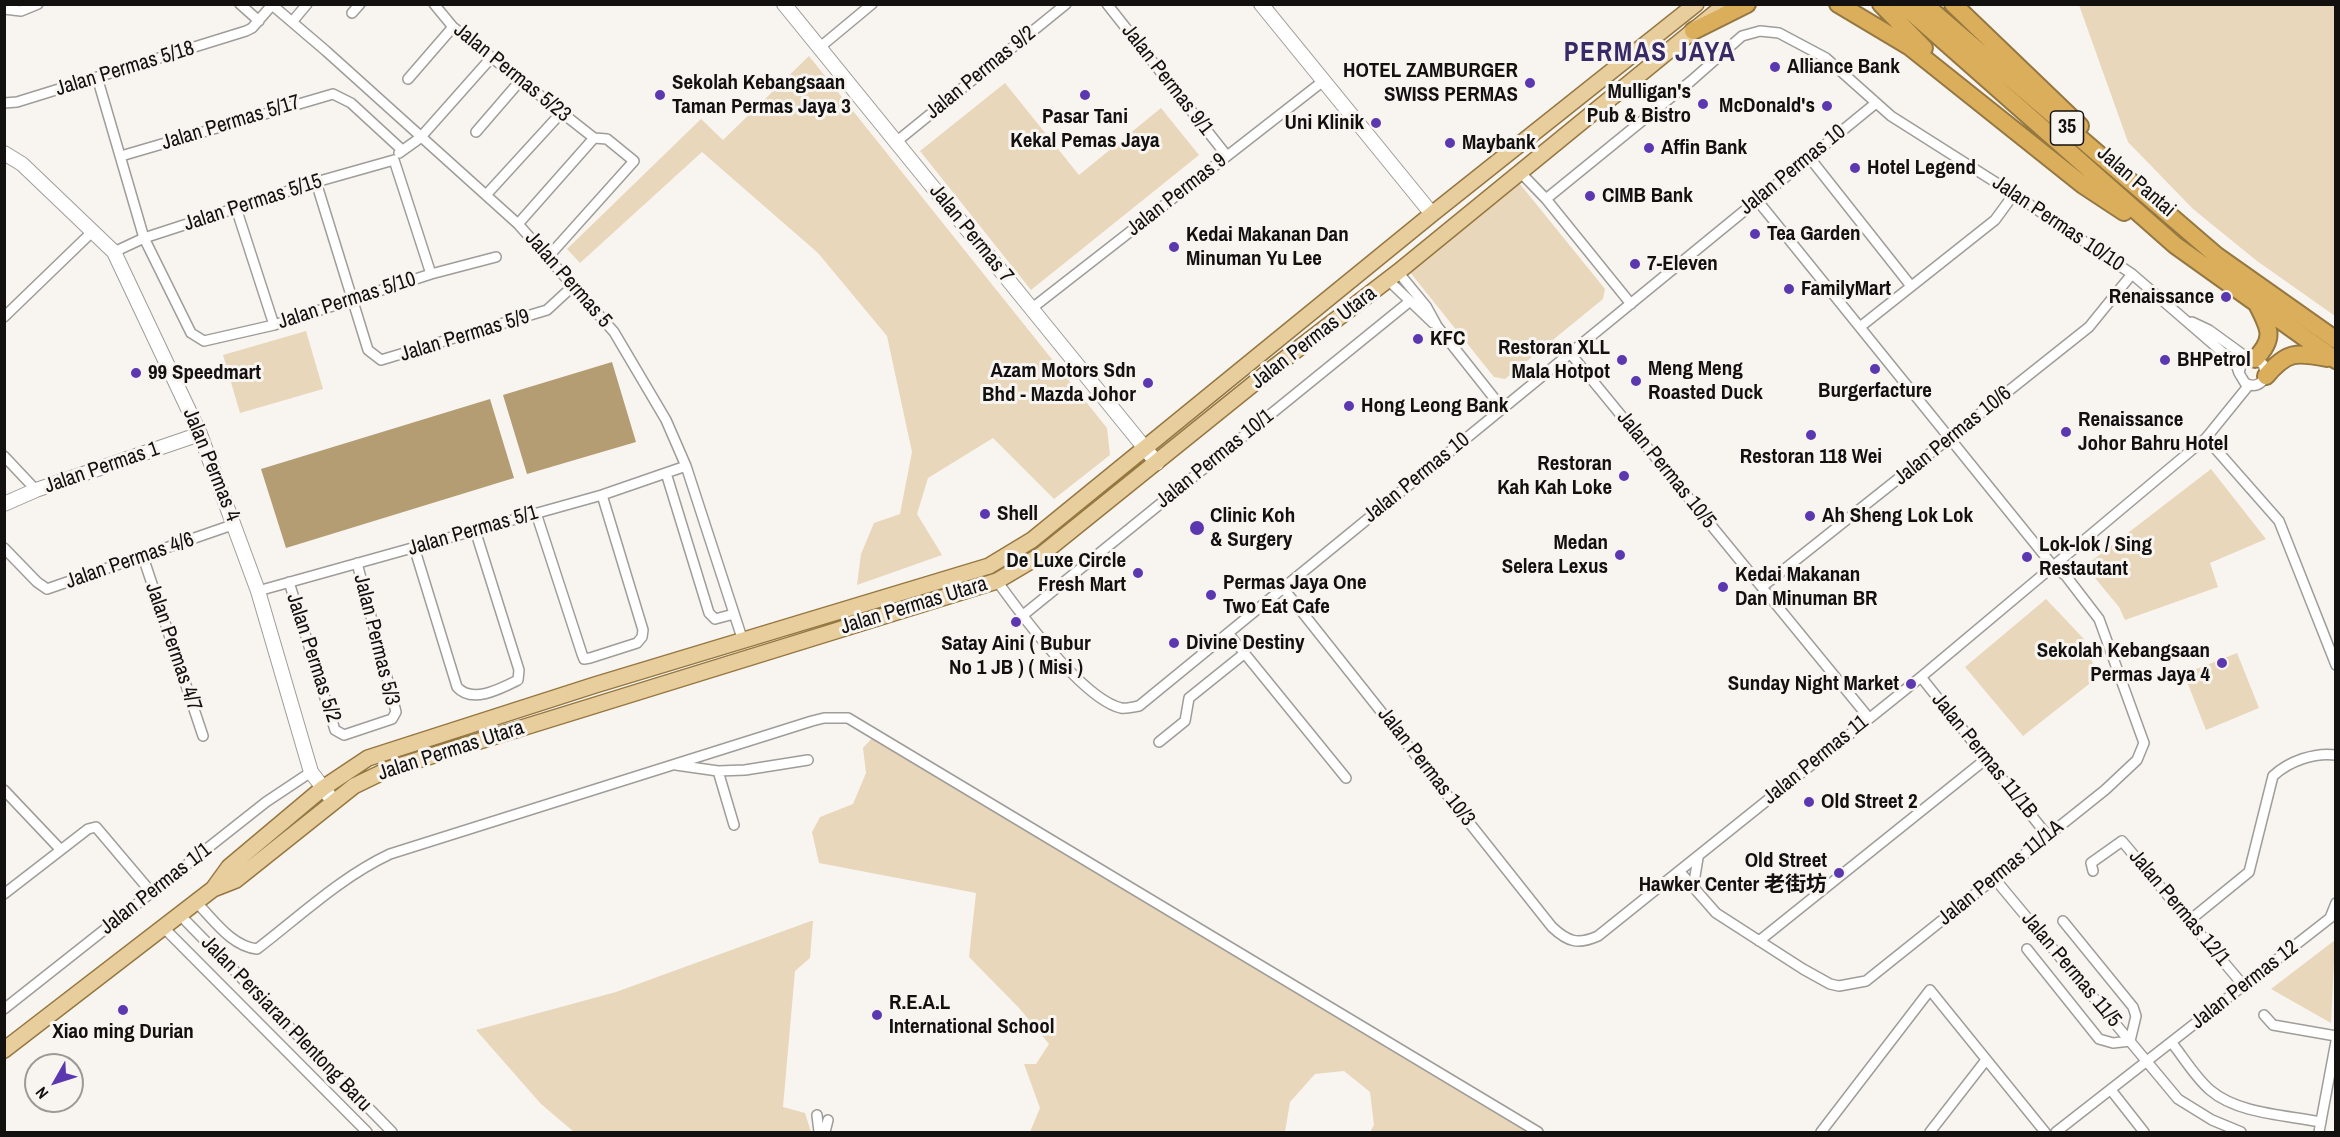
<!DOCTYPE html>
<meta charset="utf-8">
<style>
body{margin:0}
#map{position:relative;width:2340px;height:1137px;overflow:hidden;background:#f8f5f1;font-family:"Archivo Narrow",sans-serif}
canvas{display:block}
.frame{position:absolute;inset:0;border:6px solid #121110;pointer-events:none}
.north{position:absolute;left:24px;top:1053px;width:60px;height:60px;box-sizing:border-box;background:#f8f5f1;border:2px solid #9c9a97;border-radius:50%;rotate:231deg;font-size:16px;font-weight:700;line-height:24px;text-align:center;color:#121110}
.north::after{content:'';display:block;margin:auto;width:21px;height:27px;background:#5c38b0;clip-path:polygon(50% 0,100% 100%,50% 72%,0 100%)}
</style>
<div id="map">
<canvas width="2340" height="1137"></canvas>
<div class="frame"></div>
<div class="north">N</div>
</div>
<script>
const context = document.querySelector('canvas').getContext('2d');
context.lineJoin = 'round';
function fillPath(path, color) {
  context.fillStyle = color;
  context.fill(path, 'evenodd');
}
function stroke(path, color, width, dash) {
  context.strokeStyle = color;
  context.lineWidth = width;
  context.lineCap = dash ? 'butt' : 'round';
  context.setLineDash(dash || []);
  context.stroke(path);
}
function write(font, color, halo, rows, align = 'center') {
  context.font = font + ' "Archivo Narrow","Noto Sans SC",sans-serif';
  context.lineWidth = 6;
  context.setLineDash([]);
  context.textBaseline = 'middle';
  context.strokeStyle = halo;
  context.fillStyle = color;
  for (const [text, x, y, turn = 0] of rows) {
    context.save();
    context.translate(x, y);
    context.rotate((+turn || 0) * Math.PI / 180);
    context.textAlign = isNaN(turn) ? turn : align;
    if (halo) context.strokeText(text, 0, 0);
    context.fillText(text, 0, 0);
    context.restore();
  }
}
const green = new Path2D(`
 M2079,5h256v311l-78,-55 -64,-52 -65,-67z
 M809,56l298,372 3,27 -56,44 -61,-61 -65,40 -11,36 25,41 -85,30 4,-31 13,-31 26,-9 12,-62 -25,-116 -69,-83 -116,-101 -122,111 -13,-14 134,-130 22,21z
 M1005,83l74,92 82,-67 38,47 -168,135 -111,-139z
 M1514,183l6,1 85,105 -2,10 -98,80 -11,-2 -85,-106z
 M306,331l17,58 -83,24 -17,-58z
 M2211,469l55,70 -56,24 8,24 -93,33 -6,-13 -34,-41z
 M2046,599l37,39 15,39 -75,59 -58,-69z
 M2237,653l22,55 -53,22 -22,-56z
 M874,736l654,396h-158l4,-7 -4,-33 -26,-21 -29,3 -25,28 -5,30h-255l10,-24 -16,-44h12l13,-20 -29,-35 -51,-52 7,-64 -157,-30 -7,-31 8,-15 33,-13 13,-31 -3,-25z
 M811,921h2l-3,37 -15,13 -12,136 22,6 6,19h-237l-33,-28 -65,-74 140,-38z
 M2335,940l-4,83 -60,-34z`);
const water = new Path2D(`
 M612,362l24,80 -109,32 -24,-79z
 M490,399l24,79 -228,70 -25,-79z`);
const street = new Path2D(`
 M240,4l19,17
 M271,4l55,47 192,173 96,108 52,88 20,46 57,175
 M434,4l19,23 141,111
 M1107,4l120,152
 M4,9l17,2 17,-7
 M352,13l8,-9
 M292,22l15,-18
 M819,48l53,-44
 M97,77l47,161 47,95 13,8 70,-16 157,-51 65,-17
 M408,79l45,-52
 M4,103l13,-1 229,-71 6,-3 20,-23
 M476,132l44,-51
 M896,142l170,-138
 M399,153l21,-15 71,-80
 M121,156l212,-62 18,9 50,46
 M1809,157l102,129
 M394,160l37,114
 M1521,173l25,26 85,105
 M316,182l52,168 13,10 166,-50 26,-24
 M486,195l75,-82
 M1546,199l145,-118 51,-45 18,-5 19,2 47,25 65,58 123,78 118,80 104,90 3,9
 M236,208l38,117
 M518,224l76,-86
 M114,252l30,-14 172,-56 78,-22
 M548,257l86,-96 -27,-22 -13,-1
 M1398,272l28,34 11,20 65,82
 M1388,280l45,43
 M1031,309l291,-227
 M4,317l88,-85
 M2192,322l17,8 33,24 21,10 3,12c-5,9 -12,12 -21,7l-6,-10 2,-8 10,-6
 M1860,327l135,-107 19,-26
 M1570,353l299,365
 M2206,438l73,83 57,144
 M4,456l32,34
 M666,473l43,140 6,6 19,-5
 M536,513l46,141 2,5 6,-1 47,-15 5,-6 1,-7 -41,-135
 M414,547l43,140c15,17 43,2 61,-7l1,-10 -44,-140
 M4,548l33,34 10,7 188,-65
 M143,557l60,179
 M997,581c23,32 86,118 124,127 5,1 12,-1 18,-2l737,-603
 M289,582l46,148 9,5 48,-16 4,-7 -39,-149
 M1762,587l327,-260 43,-53
 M1283,588l269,339c16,15 26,18 46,9l323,-259 285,-239 43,-53
 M258,591l344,-96 84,-29
 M1022,616l387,-314
 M1228,633l118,145
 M1921,677l126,158
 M1159,742l26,-21 4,-23 56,-45
 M676,765l42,6 27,-1 63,-10
 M718,771l16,54
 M4,790l56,59
 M2093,871l-2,-8 31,-22 121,144
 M1680,872l36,41 87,56 27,15 9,2 27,-5 239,-191 32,-30 7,-17 -45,-124 -33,-43 -13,-10 -296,-366
 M1994,878l184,221 34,21 29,12
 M1663,885h19l11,3
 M1693,888l5,-30
 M4,894l84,-65 8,-2 55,65
 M196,902c18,18 35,44 61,47 43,-33 84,-72 133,-95l422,-133 12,-3h24l690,414
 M180,915l212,217
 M2190,920l59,-48 24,-96c16,-15 42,-24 63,-21
 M2063,921l70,86 3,9 -6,25
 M164,928l203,204
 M1759,941l227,-182
 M2027,949l72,90 14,4 17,-2
 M4,1009l262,-207 45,-30
 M2264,1015l9,10 63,11
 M2172,1043c12,15 23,34 38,47 28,24 76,25 111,32
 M2111,1090l33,42
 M817,1115l2,17
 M825,1132l3,-12
 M1821,1132l109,-142 115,142
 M1930,1132l56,-72
 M2056,1132l274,-214 6,-15
 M2319,1132l17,-91`);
const secondary = new Path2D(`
 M784,4l373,459
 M1261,4l171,210
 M4,153l18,11 92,88 86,182 58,157 53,181 22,29
 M4,504l32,-14 164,-56`);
const primary = new Path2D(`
 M213,889l23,-9 118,-94 35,-17 608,-188 44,-26 232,-187 125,-96 328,-268
 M4,1050l209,-161 16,-22 94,-79 45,-30 227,-73 394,-119 43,-26 400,-326 264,-210`);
const highway = new Path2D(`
 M1838,4l72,43 173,138 41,27
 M1881,4l43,44
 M1902,4l273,241 161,115
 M1924,4l293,252 119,84
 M1953,4l127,122
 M1693,31l54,-27
 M2255,359c20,-20 15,-30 3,-53
 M2266,376c21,-25 30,-24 61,-18`);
const markers = [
 [1775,67,6,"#5c38b0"],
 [1530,83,6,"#5c38b0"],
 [660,95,6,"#5c38b0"],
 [1085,95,6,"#5c38b0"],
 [1703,104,6,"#5c38b0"],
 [1827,106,6,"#5c38b0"],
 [1376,123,6,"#5c38b0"],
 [1450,143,6,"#5c38b0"],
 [1649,148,6,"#5c38b0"],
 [1855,168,6,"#5c38b0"],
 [1590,196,6,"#5c38b0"],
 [1755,234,6,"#5c38b0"],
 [1174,247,6,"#5c38b0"],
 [1635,264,6,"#5c38b0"],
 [1789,289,6,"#5c38b0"],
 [2226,297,6,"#5c38b0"],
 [1418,339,6,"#5c38b0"],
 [1622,360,6,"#5c38b0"],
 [2165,360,6,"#5c38b0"],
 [1875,369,6,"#5c38b0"],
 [136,373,6,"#5c38b0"],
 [1636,381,6,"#5c38b0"],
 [1148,383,6,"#5c38b0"],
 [1349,406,6,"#5c38b0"],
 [2066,432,6,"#5c38b0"],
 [1811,435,6,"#5c38b0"],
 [1624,476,6,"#5c38b0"],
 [985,514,6,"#5c38b0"],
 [1810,516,6,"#5c38b0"],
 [1197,528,8,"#5c38b0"],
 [1620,555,6,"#5c38b0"],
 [2027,557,6,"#5c38b0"],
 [1138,573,6,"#5c38b0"],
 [1723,587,6,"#5c38b0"],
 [1211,595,6,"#5c38b0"],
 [1016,622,6,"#5c38b0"],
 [1174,643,6,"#5c38b0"],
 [2222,663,6,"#5c38b0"],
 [1911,684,6,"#5c38b0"],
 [1809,802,6,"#5c38b0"],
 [1839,873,6,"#5c38b0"],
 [123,1010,6,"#5c38b0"],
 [877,1015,6,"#5c38b0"]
];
const shields = [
 [2067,128,33]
];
const shieldNames = [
 ["35",2067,128]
];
const poiNames = [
 ["Alliance Bank",1787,67],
 ["HOTEL ZAMBURGER",1518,71,"right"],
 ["SWISS PERMAS",1518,95,"right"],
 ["Sekolah Kebangsaan",672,83],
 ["Taman Permas Jaya 3",672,107],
 ["Mulligan's",1691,92,"right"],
 ["Pub & Bistro",1691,116,"right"],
 ["McDonald's",1815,106,"right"],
 ["Pasar Tani",1085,117,"center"],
 ["Kekal Pemas Jaya",1085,141,"center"],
 ["Uni Klinik",1364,123,"right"],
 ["Maybank",1462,143],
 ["Affin Bank",1661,148],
 ["Hotel Legend",1867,168],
 ["CIMB Bank",1602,196],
 ["Tea Garden",1767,234],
 ["Kedai Makanan Dan",1186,235],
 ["Minuman Yu Lee",1186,259],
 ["7-Eleven",1647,264],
 ["FamilyMart",1801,289],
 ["Renaissance",2214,297,"right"],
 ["KFC",1430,339],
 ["Restoran XLL",1610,348,"right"],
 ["Mala Hotpot",1610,372,"right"],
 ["BHPetrol",2177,360],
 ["Meng Meng",1648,369],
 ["Roasted Duck",1648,393],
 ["Azam Motors Sdn",1136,371,"right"],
 ["Bhd - Mazda Johor",1136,395,"right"],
 ["99 Speedmart",148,373],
 ["Burgerfacture",1875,391,"center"],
 ["Hong Leong Bank",1361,406],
 ["Renaissance",2078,420],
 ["Johor Bahru Hotel",2078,444],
 ["Restoran 118 Wei",1811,457,"center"],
 ["Restoran",1612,464,"right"],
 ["Kah Kah Loke",1612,488,"right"],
 ["Shell",997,514],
 ["Clinic Koh",1210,516],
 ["& Surgery",1210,540],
 ["Ah Sheng Lok Lok",1822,516],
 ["Medan",1608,543,"right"],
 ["Selera Lexus",1608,567,"right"],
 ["Lok-lok / Sing",2039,545],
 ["Restautant",2039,569],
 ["De Luxe Circle",1126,561,"right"],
 ["Fresh Mart",1126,585,"right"],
 ["Kedai Makanan",1735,575],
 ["Dan Minuman BR",1735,599],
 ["Permas Jaya One",1223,583],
 ["Two Eat Cafe",1223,607],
 ["Divine Destiny",1186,643],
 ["Satay Aini ( Bubur",1016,644,"center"],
 ["No 1 JB ) ( Misi )",1016,668,"center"],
 ["Sekolah Kebangsaan",2210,651,"right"],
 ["Permas Jaya 4",2210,675,"right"],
 ["Sunday Night Market",1899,684,"right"],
 ["Old Street 2",1821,802],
 ["Old Street",1827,861,"right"],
 ["Hawker Center 老街坊",1827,885,"right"],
 ["R.E.A.L",889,1003],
 ["International School",889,1027],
 ["Xiao ming Durian",123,1032,"center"]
];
const streetNames = [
 ["Jalan Permas 5/18",125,69,-17],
 ["Jalan Permas 5/23",512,73,39],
 ["Jalan Permas 9/2",981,73,-39],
 ["Jalan Permas 9/1",1167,80,52],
 ["Jalan Permas 5/17",231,123,-17],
 ["Jalan Permas 10",1793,170,-39],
 ["Jalan Pantai",2136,182,41],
 ["Jalan Permas 9",1177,195,-38],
 ["Jalan Permas 5/15",253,203,-18],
 ["Jalan Permas 10/10",2058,224,34],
 ["Jalan Permas 7",971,234,51],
 ["Jalan Permas 5",568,280,49],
 ["Jalan Permas 5/10",347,301,-18],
 ["Jalan Permas 5/9",465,336,-17],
 ["Jalan Permas Utara",1314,338,-38],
 ["Jalan Permas 10/6",1953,436,-39],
 ["Jalan Permas 10/1",1215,459,-39],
 ["Jalan Permas 4",211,465,68],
 ["Jalan Permas 1",102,468,-19],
 ["Jalan Permas 10/5",1666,470,51],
 ["Jalan Permas 10",1417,478,-39],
 ["Jalan Permas 5/1",473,531,-16],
 ["Jalan Permas 4/6",130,561,-19],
 ["Jalan Permas Utara",914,606,-17],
 ["Jalan Permas 5/3",376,640,76],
 ["Jalan Permas 4/7",173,647,71],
 ["Jalan Permas 5/2",313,658,72],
 ["Jalan Permas Utara",451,751,-18],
 ["Jalan Permas 11/1B",1984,756,51],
 ["Jalan Permas 11",1816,760,-39],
 ["Jalan Permas 10/3",1426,767,52],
 ["Jalan Permas 11/1A",2001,873,-39],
 ["Jalan Permas 1/1",156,889,-38],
 ["Jalan Permas 12/1",2179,908,50],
 ["Jalan Permas 11/5",2071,970,50],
 ["Jalan Permas 12",2245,985,-38],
 ["Jalan Persiaran Plentong Baru",286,1024,46]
];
const districtNames = [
 ["PERMAS JAYA",1650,54]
];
fillPath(green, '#e8d7ba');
fillPath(water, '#b49c73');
stroke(street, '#9f9d99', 12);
stroke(secondary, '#9f9d99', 16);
stroke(primary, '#957741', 18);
stroke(highway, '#957741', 20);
stroke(street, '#fff', 9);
stroke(secondary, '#fff', 14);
stroke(primary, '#e9ce9d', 15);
stroke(highway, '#dbae5b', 16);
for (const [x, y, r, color] of markers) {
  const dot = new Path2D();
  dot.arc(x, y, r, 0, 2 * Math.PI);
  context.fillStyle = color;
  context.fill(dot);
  stroke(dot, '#f8f5f1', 2);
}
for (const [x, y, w] of shields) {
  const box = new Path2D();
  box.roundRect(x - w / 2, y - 17, w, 34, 4.5);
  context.fillStyle = '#f8f5f1';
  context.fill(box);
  stroke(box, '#121110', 1.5);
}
write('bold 20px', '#121110', null, shieldNames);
write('bold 21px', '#121110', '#f8f5f1', poiNames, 'left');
write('21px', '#121110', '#f8f5f1', streetNames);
context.letterSpacing = '1.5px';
write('bold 27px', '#382a66', '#f8f5f1', districtNames);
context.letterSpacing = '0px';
</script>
